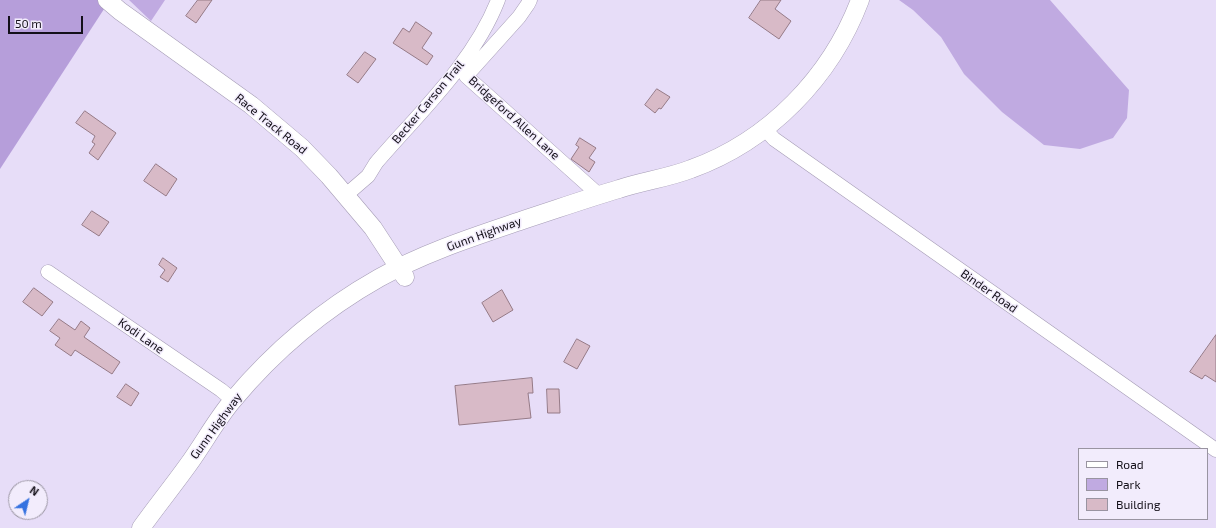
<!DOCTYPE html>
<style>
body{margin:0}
#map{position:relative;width:1216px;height:528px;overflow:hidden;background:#e7ddf8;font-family:"Exo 2",sans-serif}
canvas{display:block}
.legend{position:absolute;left:1078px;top:448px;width:130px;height:72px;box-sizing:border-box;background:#f2ecfc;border:1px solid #9994a1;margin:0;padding:5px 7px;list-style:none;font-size:12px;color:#141019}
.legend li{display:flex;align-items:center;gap:8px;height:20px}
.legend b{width:20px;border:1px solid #9994a1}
.north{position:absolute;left:8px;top:480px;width:40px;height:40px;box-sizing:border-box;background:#f2ecfc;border:1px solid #9994a1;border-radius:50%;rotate:35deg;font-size:11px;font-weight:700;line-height:16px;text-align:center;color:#141019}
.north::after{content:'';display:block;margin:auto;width:14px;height:18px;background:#3572e0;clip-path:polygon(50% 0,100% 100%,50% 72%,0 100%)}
.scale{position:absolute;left:8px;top:16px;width:75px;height:18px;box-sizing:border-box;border:2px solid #141019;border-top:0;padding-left:5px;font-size:12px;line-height:14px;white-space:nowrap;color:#141019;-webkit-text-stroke:3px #f2ecfc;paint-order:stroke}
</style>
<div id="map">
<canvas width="1216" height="528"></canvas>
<ul class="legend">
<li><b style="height:5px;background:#fff"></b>Road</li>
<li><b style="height:11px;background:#c0aae1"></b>Park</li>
<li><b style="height:11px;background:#d8bac7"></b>Building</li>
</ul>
<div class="north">N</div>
<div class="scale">50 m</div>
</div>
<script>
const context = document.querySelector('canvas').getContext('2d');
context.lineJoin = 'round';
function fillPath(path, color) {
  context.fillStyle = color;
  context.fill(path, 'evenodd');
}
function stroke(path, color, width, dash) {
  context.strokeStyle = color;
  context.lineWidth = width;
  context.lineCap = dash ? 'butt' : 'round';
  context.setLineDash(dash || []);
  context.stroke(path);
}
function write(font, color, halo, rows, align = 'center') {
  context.font = font + ' "Exo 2",sans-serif';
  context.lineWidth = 3;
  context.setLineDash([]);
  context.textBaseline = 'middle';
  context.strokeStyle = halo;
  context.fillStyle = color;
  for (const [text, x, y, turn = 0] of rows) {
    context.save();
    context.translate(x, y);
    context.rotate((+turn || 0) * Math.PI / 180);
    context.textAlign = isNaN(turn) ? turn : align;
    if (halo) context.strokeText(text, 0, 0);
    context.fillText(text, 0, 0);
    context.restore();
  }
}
const green = new Path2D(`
 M129,0h36l-14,21z
 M899,0h151l79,90 -2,28 -14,20 -33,11 -36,-4 -42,-33 -38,-38 -23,-37 -28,-27z`);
const forest = new Path2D(`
 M0,0h99l7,6 -106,163z`);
const building = new Path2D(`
 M198,0h14l-16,23 -10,-7z
 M761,0h20l-6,9 16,12 -12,18 -30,-21z
 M416,22l16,11 -10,15 11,8 -6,9 -34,-22 10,-15 6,4z
 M365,52l11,7 -18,24 -11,-8z
 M657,89l13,8 -9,12 -2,-1 -4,5 -10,-8z
 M85,111l31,22 -18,27 -9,-7 6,-9 -3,-2 3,-6 -19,-13z
 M580,138l16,10 -7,10 6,4 -6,10 -18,-13 8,-12 -3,-2z
 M156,164l21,15 -11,17 -22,-15z
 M92,211l17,11 -10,14 -17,-11z
 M163,258l14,10 -9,14 -8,-5 5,-7 -6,-5z
 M34,288l19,14 -11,14 -19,-14z
 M502,290l11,20 -20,12 -11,-19z
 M59,319l16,11 6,-9 9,7 -6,9 36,25 -8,12 -37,-24 -4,6 -16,-11 5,-7 -10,-7z
 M1216,335v47l-11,-7 -3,4 -12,-7z
 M577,339l13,7 -13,23 -13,-7z
 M532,378l1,15h-5l3,25 -72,7 -4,-39z
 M126,384l13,9 -8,13 -14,-9z
 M547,389h12l1,24h-12z`);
const minor = new Path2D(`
 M530,0l-2,4 -9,13 -53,59 133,119
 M765,129l9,10 442,311
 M346,195l22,-19 8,-13c43,-50 98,-101 122,-163
 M48,272l173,118 12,10`);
const major = new Path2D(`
 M107,0l13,11 131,94 51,43 27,28 44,52 32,49
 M141,528c15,-21 32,-42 47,-63 16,-22 28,-45 45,-65 41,-49 91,-91 146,-122 46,-26 97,-42 147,-59 31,-10 62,-21 93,-30 24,-8 49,-11 72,-20 78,-28 140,-92 169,-169`);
const streetNames = [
 ["Becker Carson Trail",428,102,-50],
 ["Bridgeford Allen Lane",514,118,42],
 ["Race Track Road",271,124,39],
 ["Gunn Highway",484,234,-20],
 ["Binder Road",989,291,35],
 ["Kodi Lane",141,336,35],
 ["Gunn Highway",216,426,-54]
];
fillPath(green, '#c0aae1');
fillPath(forest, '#b69eda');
fillPath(building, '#d8bac7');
stroke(building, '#957a86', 1);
stroke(minor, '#a59cb5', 15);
stroke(major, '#a59cb5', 19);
stroke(minor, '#fff', 14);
stroke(major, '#fff', 18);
write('12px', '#141019', '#f2ecfc', streetNames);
</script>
